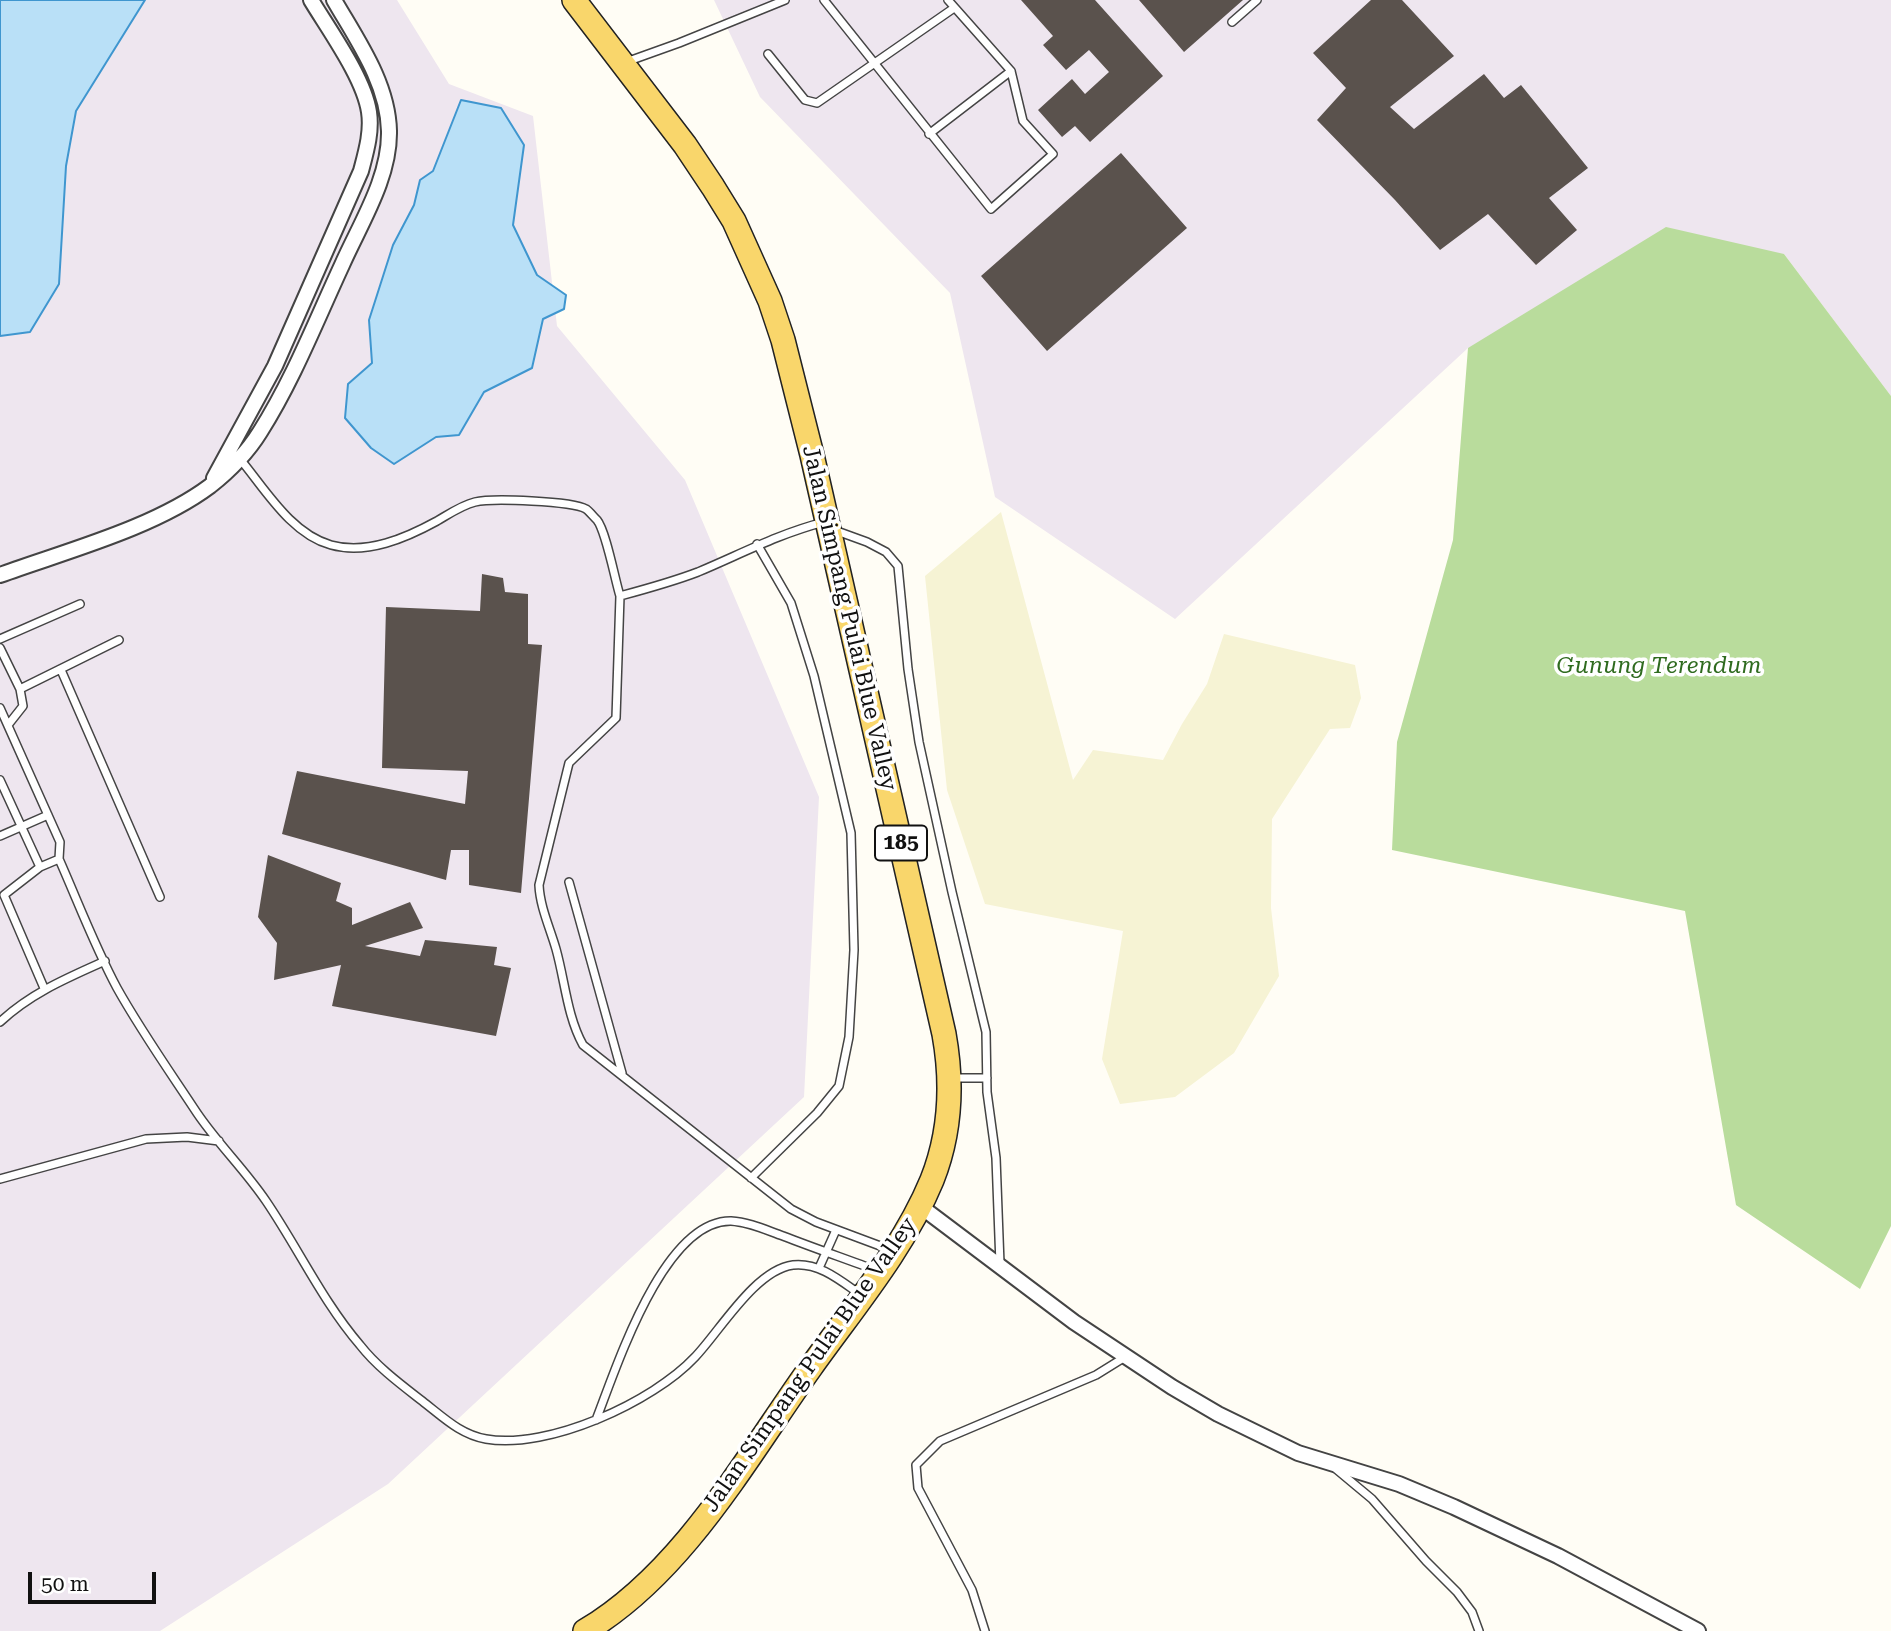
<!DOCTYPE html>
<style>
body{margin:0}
#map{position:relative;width:1891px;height:1631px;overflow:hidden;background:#fffdf5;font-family:"Roboto Serif",serif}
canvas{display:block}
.scale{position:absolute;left:28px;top:1572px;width:128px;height:32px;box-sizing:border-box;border:4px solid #111;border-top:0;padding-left:9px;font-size:21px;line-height:24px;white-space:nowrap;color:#111;-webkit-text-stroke:5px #fff;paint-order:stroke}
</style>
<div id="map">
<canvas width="1891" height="1631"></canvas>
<div class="scale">50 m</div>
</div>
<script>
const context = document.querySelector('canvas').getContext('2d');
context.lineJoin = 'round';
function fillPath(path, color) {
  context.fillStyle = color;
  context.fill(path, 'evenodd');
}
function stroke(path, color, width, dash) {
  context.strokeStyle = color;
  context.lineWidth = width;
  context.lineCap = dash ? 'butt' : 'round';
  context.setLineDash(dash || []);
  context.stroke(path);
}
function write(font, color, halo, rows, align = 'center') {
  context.font = font + ' "Roboto Serif",serif';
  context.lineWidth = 7;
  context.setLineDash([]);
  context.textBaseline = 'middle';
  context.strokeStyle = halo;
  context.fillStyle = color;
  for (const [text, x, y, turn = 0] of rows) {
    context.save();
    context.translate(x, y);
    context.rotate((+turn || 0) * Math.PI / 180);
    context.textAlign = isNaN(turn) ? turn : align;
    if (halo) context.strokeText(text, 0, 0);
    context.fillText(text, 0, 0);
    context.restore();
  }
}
const industrial = new Path2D(`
 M0,0h397l52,84 84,32 24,210 128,154 134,317 -15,300 -416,387 -228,147h-160z
 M714,0h1177v396l-107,-142 -316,94 -293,271 -180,-122 -45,-204 -190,-196z`);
const farmland = new Path2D(`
 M1001,512l72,268 20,-30 70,10 19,-36 25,-40 17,-50 131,31 6,33 -11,30 -20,1 -58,90 -1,89 8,68 -45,77 -59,44 -55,7 -18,-45 21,-128 -138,-27 -38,-114 -22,-214z`);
const forest = new Path2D(`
 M1666,227l118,27 107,142v830l-31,63 -124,-84 -51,-294 -293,-61 5,-108 56,-202 15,-192z`);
const water = new Path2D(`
 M0,0h145l-69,111 -10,55 -7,118 -29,48 -30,4z
 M461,100l40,8 23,37 -11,80 24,50 29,20 -2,14 -21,10 -11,49 -48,24 -25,43 -23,2 -42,27 -23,-16 -26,-30 3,-34 24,-21 -3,-43 24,-75 21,-40 6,-25 13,-9z`);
const building = new Path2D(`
 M1021,0h74l68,76 -73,66 -15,-16 -13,11 -24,-27 34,-31 13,15 24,-22 -20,-22 -23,20 -23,-25 10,-9z
 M1139,0h104l-59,52z
 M1371,0h31l52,56 -64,51 24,22 70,-55 20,24 17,-13 67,83 -39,30 28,32 -41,35 -48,-51 -48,36 -45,-50 -78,-80 29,-32 -33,-35z
 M1121,153l66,75 -140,123 -66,-75z
 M482,574l21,4 2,14 23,2v50l14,1 -21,248 -52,-8v-35h-18l-5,30 -164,-46 15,-63 168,33 3,-33 -86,-3 4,-161 94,4z
 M268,855l73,28 -5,18 16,7v17l58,-23 13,26 -58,18 55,10 5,-16 72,7 -3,18 17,3 -15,68 -164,-30 9,-41 -67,15 3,-37 -19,-26z`);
const service = new Path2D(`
 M824,0l167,209 62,-55 -30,-33 -12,-50 -63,-71
 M1232,22l25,-22
 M768,54l37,46 12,3 137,-95
 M626,62l53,-19 106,-43
 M929,134l82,-63
 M240,459c25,30 51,75 91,86 36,10 75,-7 106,-24 12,-7 25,-16 38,-19 17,-4 97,-1 111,7 3,2 8,8 11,11 9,11 18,60 23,76
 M824,522c-46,12 -83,32 -126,50 -26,10 -52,17 -78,24l-4,122 -47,45 -30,122c1,22 11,43 17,64 9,32 11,67 27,96l208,164 25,13 75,28
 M834,530l33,12 19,10 12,14 10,103 11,73 33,150 34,140 1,60 9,66 4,106
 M0,639l80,-35
 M0,648l20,41
 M61,670l99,227
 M0,708l60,134 -1,17c19,43 36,88 58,129 24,43 53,84 80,125 21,31 48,57 69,88 32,47 57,101 94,144 18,23 43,41 66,59 19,15 36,31 60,35 62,11 167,-37 209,-82 25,-26 60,-87 98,-92 26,-3 48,16 68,30
 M8,725l15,-19 -3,-17 99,-49
 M0,780l40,87
 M0,836l48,-21
 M569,882l53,191
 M44,988l-40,-93 36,-28 19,-8
 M0,1022c31,-29 67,-44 105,-61
 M953,1078h34
 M751,1178l66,-65 22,-27 10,-49 5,-87 -3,-117 -37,-157 -23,-73 -34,-59
 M0,1179l146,-40 41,-2 32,4
 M819,1268l17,-38
 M596,1420c20,-51 67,-200 135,-199 18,1 35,9 52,15 31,12 63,23 95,35
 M1336,1469l36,30 54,62 31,31 15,20 7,19
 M985,1631l-13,-41 -54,-102 -2,-23 24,-24 156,-66 29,-18`);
const minor = new Path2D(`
 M214,478l61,-112 86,-195c5,-19 11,-39 8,-59 -5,-34 -40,-82 -58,-112
 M0,575c66,-24 154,-47 210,-89 19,-15 37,-33 50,-54 33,-52 56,-111 82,-167 18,-41 48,-87 47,-134 -1,-48 -32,-91 -55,-131
 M920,1206l154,116 98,65 46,27 80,39 101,31 55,23 104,49 140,75`);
const primary = new Path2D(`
 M574,0l111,145 28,42 21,34 36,80 13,39 29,115 132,579c9,50 7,98 -12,146 -28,68 -79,128 -121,187 -65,91 -128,206 -226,264`);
const shields = [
 [901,843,52]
];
const shieldNames = [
 ["185",901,843]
];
const streetNames = [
 ["Jalan Simpang Pulai Blue Valley",849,618,77],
 ["Jalan Simpang Pulai Blue Valley",810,1365,-55]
];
const parkNames = [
 ["Gunung Terendum",1659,666]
];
fillPath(industrial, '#eee6ef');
fillPath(farmland, '#f6f3d4');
fillPath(forest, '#b9dc9c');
fillPath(water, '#b9e0f7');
stroke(water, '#3f96cf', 2);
fillPath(building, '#5a524d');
stroke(service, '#444', 10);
stroke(minor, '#444', 18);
stroke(primary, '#222', 26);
stroke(service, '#fff', 7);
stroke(minor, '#fff', 14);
stroke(primary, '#f9d66b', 23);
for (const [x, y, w] of shields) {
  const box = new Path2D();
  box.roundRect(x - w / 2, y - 17.5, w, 35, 5);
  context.fillStyle = '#fff';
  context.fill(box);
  stroke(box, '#111', 2);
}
write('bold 21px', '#111', null, shieldNames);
write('23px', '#111', '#fff', streetNames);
write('italic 23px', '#2f6b1f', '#fff', parkNames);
</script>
